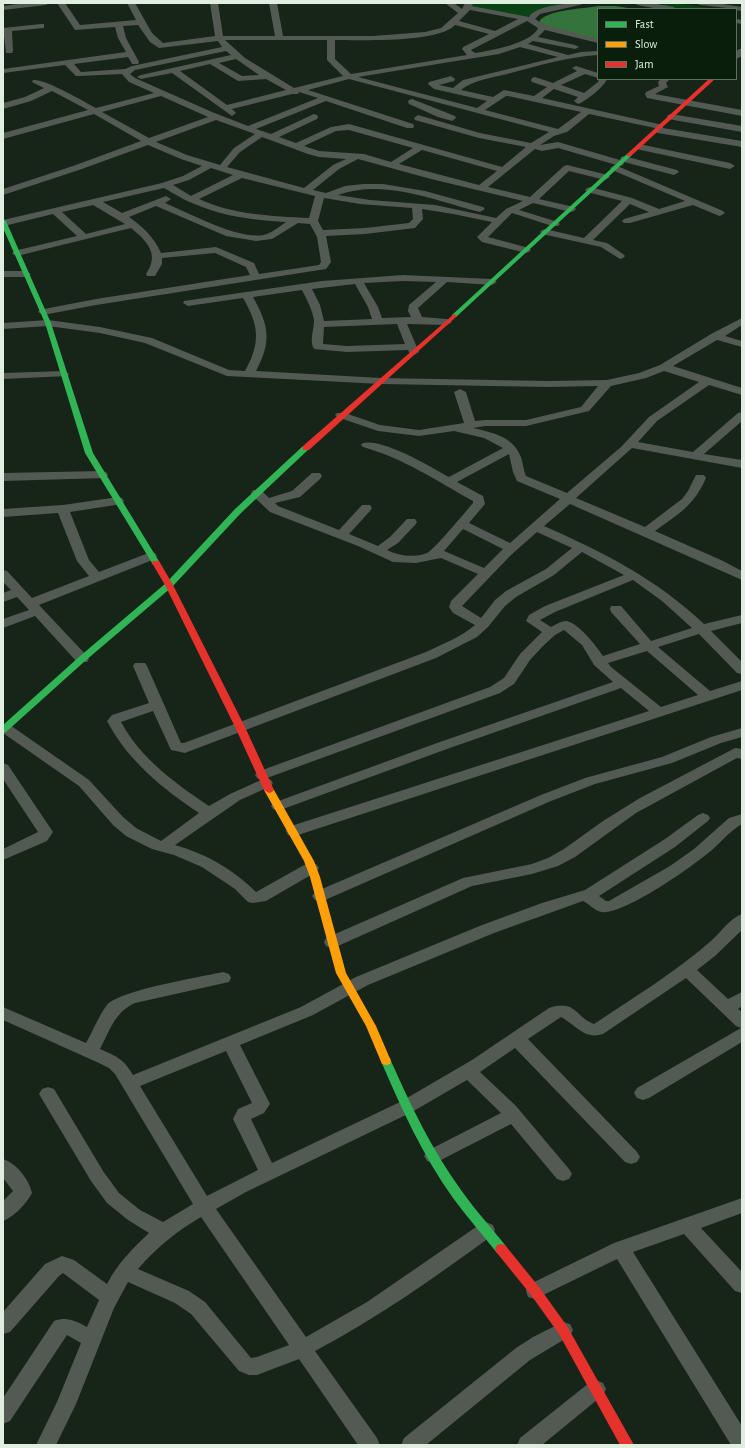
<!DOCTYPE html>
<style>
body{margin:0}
#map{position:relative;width:745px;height:1448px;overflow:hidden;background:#172418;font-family:"Alegreya Sans",sans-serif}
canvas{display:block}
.frame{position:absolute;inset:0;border:4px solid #e0eee0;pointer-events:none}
.legend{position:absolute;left:597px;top:8px;width:140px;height:72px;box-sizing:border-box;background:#091f0b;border:1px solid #5f7260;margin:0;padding:5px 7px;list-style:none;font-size:12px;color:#e0eee0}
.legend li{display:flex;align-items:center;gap:8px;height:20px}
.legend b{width:20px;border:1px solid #5f7260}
</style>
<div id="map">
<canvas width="745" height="1448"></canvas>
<div class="frame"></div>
<ul class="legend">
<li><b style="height:5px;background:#30b455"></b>Fast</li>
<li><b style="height:5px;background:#ff9f0a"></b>Slow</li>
<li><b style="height:5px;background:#e5322d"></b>Jam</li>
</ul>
</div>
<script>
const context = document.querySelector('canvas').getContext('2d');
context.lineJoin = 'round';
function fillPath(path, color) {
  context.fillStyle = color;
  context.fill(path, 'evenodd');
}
const green = new Path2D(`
 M466,3h108l-20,3 -29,12 -60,-14z
 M664,3h10l42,6 -57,-1z`);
const water = new Path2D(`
 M598,6h17l20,3h-37v31l-42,-9 -16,-8v-3c12,-11 43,-11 58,-14z`);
const street = new Path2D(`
 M26,3h24l-4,2 -43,5v-4z
 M57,3h8l15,22 56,-5 -9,-17h8l17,30 11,10 52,-7 -5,-33h8l5,33h52l-6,-33h8l6,33h90l52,-4 16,-4 17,-15 -13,-10h9l8,6 3,-6h8l-1,3 57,11c6,-12 42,-14 55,-14l-4,2 -40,9 -5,5 10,6 53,14v4l-53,-13 -7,7 37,8 4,2 -4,2 -42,-8 -5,3 40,11 13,-3 17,-1v4c-31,2 -61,11 -91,19 -16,4 -33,6 -46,16l32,7 11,-7 30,6 13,-9 -15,-5 -1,-2 1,-2 3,-1 18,6 24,-12 -5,-3 4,-2 22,7v5l-13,-4 -24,11 23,8 14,-11 1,-3h8c-2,7 -22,23 -29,25l-4,-3 4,-4 -24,-8 -12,9 121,27v3l79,13v6l-84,-14 -3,-1v-4l-66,-14 -22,18 -13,4 -14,9 18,-3 62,18 1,-3 3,-1 53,14 2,2 -5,3 -50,-13 -1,3 -3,1 -62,-18 -16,3 -7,-2 -47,38 42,10 34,-31 3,-1 41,10 2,2 -5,3 -36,-9 -30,28 35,8 2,2 -2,2 -3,1 -38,-9 -14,7 39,12 2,2 -2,2h-6l-40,-13 -24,24 41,11 2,2 -2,2 -3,1 -44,-11 -5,-5 15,-15 -39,-8 -31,-5 1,10 -8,9 -50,6 -39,2 5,26 -5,7 -230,36 -53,10 -5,-3 1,-2 57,-11 154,-24 -4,-8 -31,-14 -53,5v6l-7,12h-8l-1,-2c14,-20 1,-33 -15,-46l-114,28 -3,-1 -2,-2 2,-2 63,-15 -24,-22 -49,12 -1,-6 159,-37 21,-7 19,-10 -21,-7 -33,-14 -69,25 -76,25v-6l70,-23 68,-25 -47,-27 -91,25v-6l85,-23 -36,-19 -21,10 -28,8v-6l22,-6 19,-9 -12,-6 1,-2c11,-2 52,22 63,28l58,-15 -25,-11 -7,-8 -43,2h-3l-11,-11 -62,8v-4l123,-17 -8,-14 -3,-11 -40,3zM470,10l48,9 -23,12 -36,-10zM527,21l11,7c-6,15 -48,23 -63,25l-4,-3zM138,25l12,17 9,6 59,-7 4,6 -90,19 -7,3 -44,3 -7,-8 54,-7 4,7h6l1,-2 -13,-24 -3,-12zM455,25l34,9 -26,13 -1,2 5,6 -116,19 -16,-15v-19c26,0 104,3 120,-15zM225,40h102v20l16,16 -49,12 -49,-30zM520,47l38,10 -95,23 -10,8 -14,-3 15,-4 1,-2 -4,-3 -22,6 -1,2 6,5 53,12 -10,7 -119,-31 141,-23zM226,51l5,4 -90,20 -4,2 4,2 31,-6 60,43 4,-3 -4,-4 60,-15h6l1,-2 19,6 -70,28 -36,-14 -77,-34 -5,-4 5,-4zM236,59l23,16 -17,1 -23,-13zM210,64l28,17 28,-2 20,11 -59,15 -47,-34zM349,79l200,53 -18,11 -51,-10 -62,-18 -4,3 1,2 64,18 47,9 -24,20 -153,-43 -18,3 -35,16 -17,-6 38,-18 1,-2 -1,-2 -3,-1 -43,20 -15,-5 70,-28 81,27h6l1,-2 -1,-2 -105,-34zM161,96l47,21 -59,21 -47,-26zM506,96h2l73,16 -23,17 -73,-19zM216,120l39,14 -21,14 -14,17 -33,-10 -31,-13zM349,130l64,18 -22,14 -27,-8 -45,-3 -15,-5 32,-15zM262,137l46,17 11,3 27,2 -13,6 -29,23 -77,-21 13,-15zM422,150l75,21 -18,14 -80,-21zM358,159l73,20 92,22 -17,8 -10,9 -61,-13 -65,-5 -32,-5c46,-17 98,6 142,17l5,-3 -2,-2 -58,-16 -42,-7h-20l-18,2 -19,7 -13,-3 26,-21zM211,168l22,7 -42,21 -18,-11 16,-5zM242,178l73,18 -6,22c-37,-2 -76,-3 -110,-19zM164,188c11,6 21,13 33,17 28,12 59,15 89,17 -6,4 -12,9 -19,12 -23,9 -80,-22 -102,-31l6,-4 -5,-3 -44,17 -19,-11zM324,198l36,6 52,4 1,11 -4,4 -44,5 -42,2 -5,-9zM93,205l32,19 -39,10 -24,-22zM156,206l70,30 30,5 16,-2 26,-16 12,1 7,13 4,25 -2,3 -60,9 -5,-11 -38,-16 -55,6c-7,-16 -18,-26 -32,-36z
 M636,3h16l22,4 1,2h-16l-22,-4z
 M696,3h20l26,4v4l-6,-1v-1l-36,-4z
 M736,19l6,1v4l-6,-1z
 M41,24h3v4l-32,3 1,20 -1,2h-6l-3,-25z
 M739,49h3v7l-6,3v-7z
 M661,79h9l-4,4 2,4 -13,7 87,16v6l-95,-18 -2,-4 1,-2 13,-6 -1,-4z
 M412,99l43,17 1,2 -4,3 -14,-4 -29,-13 -1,-2 1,-2z
 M671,114l71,12v6l-74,-13 -1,-2 1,-2z
 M639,144l91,19 5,3 -5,3 -94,-20 -1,-2z
 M615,165l108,46 2,2 -5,3 -3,-1 -24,-10 -63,18h-6l-2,-2 2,-2 25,-7 -19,-8 -37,36 14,3 16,11 2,2 -2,2 -3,1 -19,-12 -59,-13 -2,-2 2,-2 3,-1 39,9 38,-37 -35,-9 -2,-2 2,-2 3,-1 42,11 27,11 26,-8 -73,-31 -2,-2z
 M3,271h23l5,3 -5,3h-23z
 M403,275l89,4 5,3 -5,3 -45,-3 -29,26 4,9 25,2 5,3 -5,3 -40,-1 12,28 -5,3 -4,-1 -2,-4 -61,2 -33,-3c-5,-8 0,-19 0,-29 -2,-11 -7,-20 -12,-30l-49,7c16,29 19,44 3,74l125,7 168,3 58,-1 32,-7 21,-8 51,-31 31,-16v7l-17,11 17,5v6l-25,-7 -44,26 69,22v7l-33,-10 -52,36 -19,21 55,10 45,-39 4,-1v9l-38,33 38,6v8l-110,-20 -56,50 69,29 37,-28 6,-8 8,-16h8l2,3c-12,28 -28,36 -51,53l66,29 21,11v9l-172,-76 -26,22c61,27 111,52 160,98l38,-9v8l-31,8 31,31v12l-5,-1 -38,-39 -41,13 52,44 32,-10v9l-444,145 -5,1 -5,-1 -2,-4 2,-4 361,-116 -28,-23 -174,61 -164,60 -5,2 -5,-2 -2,-3 2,-3 164,-60 176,-61 -19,-17 -12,-20 -18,-15 -9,5 -12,11 -13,14 -16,24 -14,9 -233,85 4,2 2,3 -2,3 -31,14 -65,45c30,8 59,25 81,47l50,-28 5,-1 5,1 3,4 -3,4 -50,29 -13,2 -5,-1 -13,-13 -33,-22 -28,-12 -22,-6 -26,-13 -13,-11 -34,-39 -76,-53v-9l7,1 79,55 34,37 13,11 25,13 38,-28c-36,-24 -71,-52 -92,-92l5,-6 37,-12 -16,-37 2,-3h10l2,3 34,77h3l242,-91c17,-8 35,-15 49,-27l-22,-12 -4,-6 2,-6 27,-27 -37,-16 -25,5 -23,-1 -35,-16 -88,-34 -17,-16 -2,-3 2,-3h8l8,8 23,-7 20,-18h8l2,3 -2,3 -20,18 -25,6 3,3 61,24 23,-25h8l2,3 -2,3 -21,23 29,12 12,-9 17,-18h8l2,3 -2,3 -17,18 -11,7c12,6 27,8 40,3 6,-2 39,-42 46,-50v-2c-36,-20 -70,-43 -110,-54l-2,-2 2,-2c20,-5 68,24 86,34l54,-29 -19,-10 -30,-7 -35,5 -41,-5 -41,-14 -2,-2 2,-2h8l35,12 39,5 45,-7 -10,-31 6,-3 6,3 9,29 10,-1h41l55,-13 17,-21 -49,1 -168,-3 -154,-8 -82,-33 -45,-10 -52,-7 -45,3v-6l45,-3 52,7 52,11 77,32 16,1c16,-29 14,-45 -2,-73l-55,8 -5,-3 1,-2 138,-20zM403,281l33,1 -27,23 -1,6 3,6 -29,1 -4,-11 -14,-24zM355,284l13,23 4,12 -48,2 -4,-16 -8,-16zM397,324l8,20 -58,2 -24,-2 1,-17zM664,371l35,11 -50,35 -28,30 -54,46 -41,-17c-3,-7 -3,-15 -6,-21 -7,-18 -29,-23 -47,-27l12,-2h41l63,-15 22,-25 35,-8zM509,454l4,18 4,9 43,18 -50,44 -41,-20 16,-19 -2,-8 -26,-14zM463,529l40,20 -19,19 -40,-17zM537,532l35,16 -26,21 -40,22 -11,9 -14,18 -19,-12 49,-51zM582,552l42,23 -79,31 -16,9 -3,6 16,11 -22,22 -16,24 -14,9 -233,85 -2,3 2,3 4,2 -31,14 -21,12c-34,-23 -68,-47 -88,-84l32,-11 18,39 14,3 5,-2 246,-93 41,-21 11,-10 17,-21 11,-9 38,-22zM633,580l29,21 30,27 -41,13 -30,-35h-10l-1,3 1,3 29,32 -37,12c-6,-9 -25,-34 -37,-35 -5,0 -11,4 -15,6l-11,-7 15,-8zM647,651l51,44 -37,12 -50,-40 -3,-4z
 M64,371l5,3 -1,2 -65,3v-6z
 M102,471l4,1 2,3 -2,3 -103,3v-8z
 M118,497l4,1 2,3 -2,3 -52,8 19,48 10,12 52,-20 4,1 2,3 -2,3 -116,46 48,51 2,3 -2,3h-10l-42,-46 -32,12v-9l26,-9 -12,-13 -14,5v-9l8,-3 -8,-8v-12l4,1 25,27 57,-22 -12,-15 -19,-48 -55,4v-8l60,-4z
 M742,728v9l-21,6 -49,20 -77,21 -44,17 -226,99 -5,1 -5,-1 -3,-4 3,-4 226,-97 44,-17 77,-21 49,-20z
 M735,748l7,1v10l-5,-1 -101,55 -61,44 -17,9 -26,8 -60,12 -134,60 -6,2 -6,-2 -2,-4 2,-4 137,-60 69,-14 16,-6 16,-9 39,-28 37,-23z
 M3,763l5,2 45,67 -6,9 -44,19v-11l35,-17 -35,-53z
 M703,813l5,2 2,3 -2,3 -33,26 -76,49 7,5h3l61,-35 24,-17 35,-31 13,-4v10c-13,7 -23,21 -35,30 -17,14 -85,62 -106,58 -6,-1 -12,-8 -18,-11l-89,32 -126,52 -55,30 -73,30 30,59 -6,9 -13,6 21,44 128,-61 72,-42 77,-52c27,-9 26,9 45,16 40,-27 82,-52 118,-84 9,-8 18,-22 30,-26v16l-27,26 -18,14 31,29 14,-7v14l-4,3 4,3v30l-93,56 -6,2 -6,-2 -3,-5 3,-5 104,-60 -5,-2 -50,-48 -83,56c-19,6 -27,-9 -42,-17l-33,22 109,113 3,5 -3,5 -6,2 -6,-2 -110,-114 -35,24 36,34 53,63 3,5 -3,5 -6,2 -6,-2 -46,-55 -72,37 -6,2 -6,-2 -3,-5 3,-5 74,-38 -34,-33 -55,32 -166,80 -30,17 90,128 61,-35 112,-77 7,-3 7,3 2,5 -2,5c-58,42 -115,83 -178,116l62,87 3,7h-22l-59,-86 -42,16h-8l-10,-4 -48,-57 -16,-11 -47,-21 -14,26 -38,96 -20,41h-20l21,-43 24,-59 -14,-8 -57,86 -7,3v-26l51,-77c13,-5 22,0 33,6l12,-27 -36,-27 -4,3 -49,56 -7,2v-22l42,-48 17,-8 12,4 33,24c10,-20 26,-36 42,-51l-21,-13 -21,-17 -16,-22 -49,-82 -3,-5 3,-5 6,-2 6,2 49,82 16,22 21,17 23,12 30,-18 -78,-130 -6,-6 -10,-5 -96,-43v-13l83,36c7,-12 13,-28 21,-38 13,-15 94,-28 116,-33l6,2 2,4 -2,4 -94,21c-20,9 -25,27 -35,46 16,7 24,10 33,26l168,-68 55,-30 126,-52 60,-22 43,-13 80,-51 33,-24zM226,1051l26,52 -14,6 -5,10 25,51 -51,26 -67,-110zM201,1217l88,128 -32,12 -6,1 -46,-56 -16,-11 -51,-22c18,-21 39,-38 63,-52z
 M3,1159c13,4 26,20 29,34 -5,10 -18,24 -29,28v-20l10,-10 -10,-13z
 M742,1198v15l-41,15 41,44v21l-7,-2 -51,-57 -51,18 109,174v19h-11l-114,-186 -82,40 -7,-2 -2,-6 2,-6 86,-42z
 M563,1322l7,2 3,6 -3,6 -40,24 -104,85h-25l3,-7 112,-90 17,-11z
 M596,1380l7,3 3,6 -3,6 -61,50h-25l3,-7 69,-55z`);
const fast = new Path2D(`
 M627,154l5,1 -176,162h-4v-2z
 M3,219l3,2 45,102 42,130 67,110 -1,2h-6l-1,-2 -67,-110 -40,-130 -42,-95z
 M303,446h3l4,2 -69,65 -69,74 -87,74 -79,71 -3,1v-8l76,-68 87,-74 69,-74z
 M386,1057l4,1 1,3c20,45 41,89 70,129 14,20 30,37 44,55l2,4 -2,4 -4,1 -4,-1c-15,-19 -30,-36 -44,-55 -30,-42 -52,-90 -72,-137l1,-3z`);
const slow = new Path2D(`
 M269,787l5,3 40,71 6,16 26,96 30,53 15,35 -1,3 -4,1 -4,-1 -16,-38 -30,-53 -26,-96 -6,-16 -40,-71z`);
const jam = new Path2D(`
 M709,79h6l-84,77h-4v-2z
 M454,314l3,2 -1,1 -147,133h-6v-4z
 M153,561h6l14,24 72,142 29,63 -2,2 -3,1 -5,-3 -29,-63 -70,-142 -13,-22z
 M501,1244l4,1 34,42 28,39 67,119h-14l-61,-111 -28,-39 -34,-42 -2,-4 2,-4z`);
fillPath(green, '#084215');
fillPath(water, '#34733b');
fillPath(street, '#535953');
fillPath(fast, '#30b455');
fillPath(slow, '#ff9f0a');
fillPath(jam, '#e5322d');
</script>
